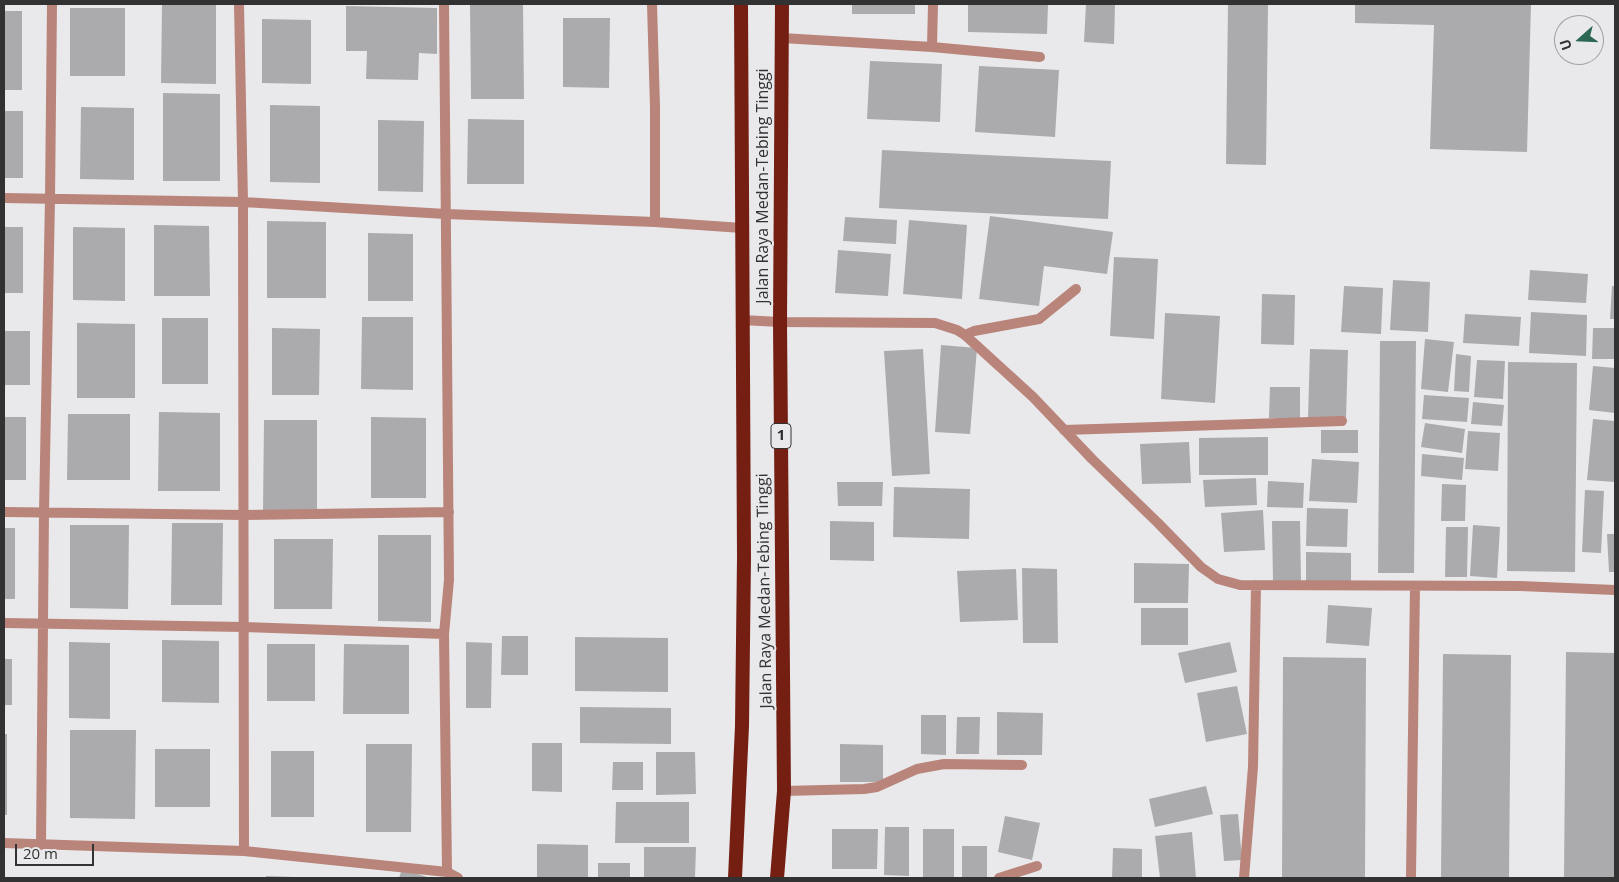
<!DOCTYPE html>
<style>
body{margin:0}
#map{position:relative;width:1619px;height:882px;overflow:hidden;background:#e9e9eb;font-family:"Open Sans",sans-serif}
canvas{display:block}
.frame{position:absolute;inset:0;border:5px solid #323233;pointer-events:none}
.north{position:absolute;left:1554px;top:15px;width:50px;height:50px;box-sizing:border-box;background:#e9e9eb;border:1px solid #a0a0a1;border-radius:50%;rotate:250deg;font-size:14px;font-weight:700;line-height:20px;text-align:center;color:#323233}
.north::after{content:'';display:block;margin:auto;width:18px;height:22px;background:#2b6753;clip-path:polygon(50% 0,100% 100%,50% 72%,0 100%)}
.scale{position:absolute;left:15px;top:844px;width:79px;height:22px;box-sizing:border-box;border:2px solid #323233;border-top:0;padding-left:6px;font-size:15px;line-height:18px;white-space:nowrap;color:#323233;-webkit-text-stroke:4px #e9e9eb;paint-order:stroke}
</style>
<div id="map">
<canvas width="1619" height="882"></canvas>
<div class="frame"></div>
<div class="north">U</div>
<div class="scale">20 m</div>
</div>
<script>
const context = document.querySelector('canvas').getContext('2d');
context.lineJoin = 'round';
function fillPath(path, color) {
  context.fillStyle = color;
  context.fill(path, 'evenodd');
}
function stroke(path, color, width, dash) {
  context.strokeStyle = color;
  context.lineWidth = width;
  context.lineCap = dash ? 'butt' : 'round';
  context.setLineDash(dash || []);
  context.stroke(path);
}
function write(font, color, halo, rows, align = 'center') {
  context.font = font + ' "Open Sans",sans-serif';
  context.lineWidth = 4;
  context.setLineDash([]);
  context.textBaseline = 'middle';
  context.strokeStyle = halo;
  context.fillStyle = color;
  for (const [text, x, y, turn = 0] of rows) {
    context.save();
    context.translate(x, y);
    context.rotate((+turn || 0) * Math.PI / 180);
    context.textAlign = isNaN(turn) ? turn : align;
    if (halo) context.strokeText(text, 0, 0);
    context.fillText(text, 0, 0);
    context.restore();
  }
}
const building = new Path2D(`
 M162,4h54v80l-55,-1z
 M470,4h53l1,95h-53z
 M852,4h63v10h-63z
 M968,4h80l-1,30 -79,-2z
 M1086,4h29l-1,40 -30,-2z
 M1228,4h40l-2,161 -40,-1z
 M1355,4h176l-4,148 -97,-3 4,-124 -79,-2z
 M346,6l91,2v46l-18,-1 -1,27 -52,-1 1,-28h-21z
 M70,8h55v68h-55z
 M4,11h18v79h-18z
 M563,18h47l-1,70 -46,-1z
 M262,19l49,1v64l-49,-1z
 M870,61l72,3 -2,58 -73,-3z
 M979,66l80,4 -4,67 -80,-5z
 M163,93l57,1v87h-57z
 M270,105l50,1v77l-50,-1z
 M81,107l53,1v72l-54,-1z
 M4,111h19v67h-19z
 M468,119l56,1v64h-57z
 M378,120l46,1 -1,71 -45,-1z
 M882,150l229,11 -3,58 -229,-11z
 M990,216l123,16 -6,42 -63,-8 -5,40 -60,-7z
 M845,217l52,3 -1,24 -53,-3z
 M909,220l58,5 -5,74 -59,-5z
 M267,221l59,1v76h-59z
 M154,225l55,1 1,70h-56z
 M4,227h19v66h-19z
 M73,227l52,1v73l-52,-1z
 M368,233l45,1v67h-45z
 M838,250l53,4 -3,42 -53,-3z
 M1114,257l44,2 -4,80 -44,-3z
 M1530,270l58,4 -2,29 -58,-3z
 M1393,280l37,2 -2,50 -38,-2z
 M1344,286l39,2 -2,46 -40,-2z
 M1612,286h3v33h-5z
 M1262,294l33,1 -1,50 -33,-1z
 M1531,312l56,3 -1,41 -57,-3z
 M1165,313l55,3 -5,87 -54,-4z
 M1465,314l56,3 -2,29 -56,-3z
 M362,317h51v73l-52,-1z
 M162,318h46v66h-46z
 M77,323l58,1v74h-58z
 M272,328l48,1 -1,66h-47z
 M1593,328h22v31h-23z
 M4,331h26v54h-26z
 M1425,339l29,3 -6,50 -27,-3z
 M1380,341h36l-2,232h-36z
 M941,345l36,3 -7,86 -35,-2z
 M923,349l7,125 -38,2 -8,-125z
 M1310,349l38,1 -2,69 -38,-1z
 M1456,354l15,2 -2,36 -15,-1z
 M1477,360l28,1 -2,38 -29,-2z
 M1508,362l69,1 -2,209 -68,-1z
 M1593,366l22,2v45l-26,-3z
 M1270,387h30v31h-31z
 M1424,395l45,3 -2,24 -45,-3z
 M1473,402l31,3 -2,21 -31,-2z
 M159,412l61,1v78h-62z
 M68,414h62v66h-63z
 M4,417h22v63h-22z
 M371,417l55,1v80h-55z
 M1593,419l22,2v61l-28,-2z
 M264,420h53v92l-54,-1z
 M1425,423l40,6 -3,24 -41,-6z
 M1321,430h37v23h-37z
 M1468,431l32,2 -2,38 -33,-2z
 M1268,437v38h-69v-37z
 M1189,442l2,41 -49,1 -2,-40z
 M1422,454l42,4 -2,22 -41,-4z
 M1312,459l47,3 -2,41 -48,-2z
 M1256,478l1,27 -52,2 -2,-27z
 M1268,481l36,2 -1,25 -36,-1z
 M837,482h46l-1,24h-44z
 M1442,484l24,1 -1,36h-24z
 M894,487l76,2 -1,50 -76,-2z
 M1585,490l19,1 -3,62 -19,-1z
 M1307,508l41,1 -1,38 -41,-1z
 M1263,510l2,40 -41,2 -3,-39z
 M830,521l44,1v39l-44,-1z
 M1272,521h28l1,61h-28z
 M172,523h51l-1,82h-51z
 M70,525h59l-1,84 -58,-1z
 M1473,525l27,2 -3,51 -27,-2z
 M1446,527h22l-1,50h-22z
 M4,528h11v71h-11z
 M1607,534h8v38h-6z
 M378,535h53v87l-53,-1z
 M274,539h59l-1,70h-58z
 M1306,552l45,1v28l-45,1z
 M1134,563l55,1 -1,39h-54z
 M1022,568l35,1 1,74h-35z
 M1016,569l2,51 -58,2 -3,-51z
 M1328,605l44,3 -3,38 -43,-3z
 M1141,608h47v37h-47z
 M502,636h26v39h-27z
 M575,637l93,1v54l-93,-1z
 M162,640l57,1v62l-57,-1z
 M69,642l41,1v76l-41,-1z
 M466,642l26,1 -1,65h-25z
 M1230,642l7,30 -52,11 -7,-30z
 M267,644h48v57h-48z
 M344,644l65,1v69h-66z
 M1566,652l49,1v225h-51z
 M1443,654l68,1 -2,223h-68z
 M1283,657l83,1 -1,220h-83z
 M4,659h8v46h-8z
 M1237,686l10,48 -41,8 -9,-49z
 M580,707l91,1v36l-91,-1z
 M997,712l46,1 -1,42h-45z
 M921,715h25v40l-25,-1z
 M957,717h23l-1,37h-23z
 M70,730h66l-1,89 -65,-1z
 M4,734h3v81h-3z
 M532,743h30v49l-30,-1z
 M366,744h46l-1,88h-45z
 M840,744l43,1v37h-43z
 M155,749h55v58h-55z
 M271,751h43v66h-43z
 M656,752h39l1,42 -40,1z
 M613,762h30v28h-31z
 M1206,786l7,28 -58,13 -6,-28z
 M616,802h73v41h-74z
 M1238,814l4,46 -18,1 -4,-46z
 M1005,816l35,7 -8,37 -34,-8z
 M885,827h24v49l-25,-1z
 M832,829h46l-1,40h-45z
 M923,829h31v49h-31z
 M1192,832l4,46h-36l-5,-42z
 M537,844l51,1v33h-51z
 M962,846h25v32h-25z
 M644,847h52l-1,31h-51z
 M1113,848l29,1v29h-30z
 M598,863h32v15h-32z
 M402,869l28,9h-31z
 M266,876l29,1v1h-29z`);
const service = new Path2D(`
 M965,335l9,-4 65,-12 37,-30`);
const minor = new Path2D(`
 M239,4l4,198 1,649
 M444,4l5,576 -5,54 3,238
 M652,4l3,103v115
 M782,38l150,9 108,10
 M932,47l1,-43
 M4,198l239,4 203,12 209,8 87,6
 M742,320l38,2 155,1 22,7 8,5 68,62 59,62 66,64 43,44 17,12 22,6 280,1 95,4
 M1064,430l278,-9
 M4,512l240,3 205,-3
 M4,623l240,4 200,7
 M784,791l80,-2 13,-2 40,-18 27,-5 78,1
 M4,843l240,8 203,21 11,6
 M41,845l3,-333 6,-313 2,-195
 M1411,876l4,-290
 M999,878l38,-12
 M1244,878l9,-111 3,-182`);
const trunk = new Path2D(`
 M735,878l7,-152 2,-169 -3,-553
 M777,878l7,-87 -4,-469 2,-318`);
const shields = [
 [781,436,20]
];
const shieldNames = [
 ["1",781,436]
];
const streetNames = [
 ["Jalan Raya Medan-Tebing Tinggi",763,186,-90],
 ["Jalan Raya Medan-Tebing Tinggi",765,591,-91]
];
fillPath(building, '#ababad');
stroke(service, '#b9847a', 10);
stroke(minor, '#b9847a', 10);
stroke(trunk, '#751e12', 14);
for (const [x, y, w] of shields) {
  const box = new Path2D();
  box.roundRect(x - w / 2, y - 12.5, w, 25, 4);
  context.fillStyle = '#e9e9eb';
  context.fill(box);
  stroke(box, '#323233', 1);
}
write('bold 15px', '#323233', null, shieldNames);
write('16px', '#323233', '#e9e9eb', streetNames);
</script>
